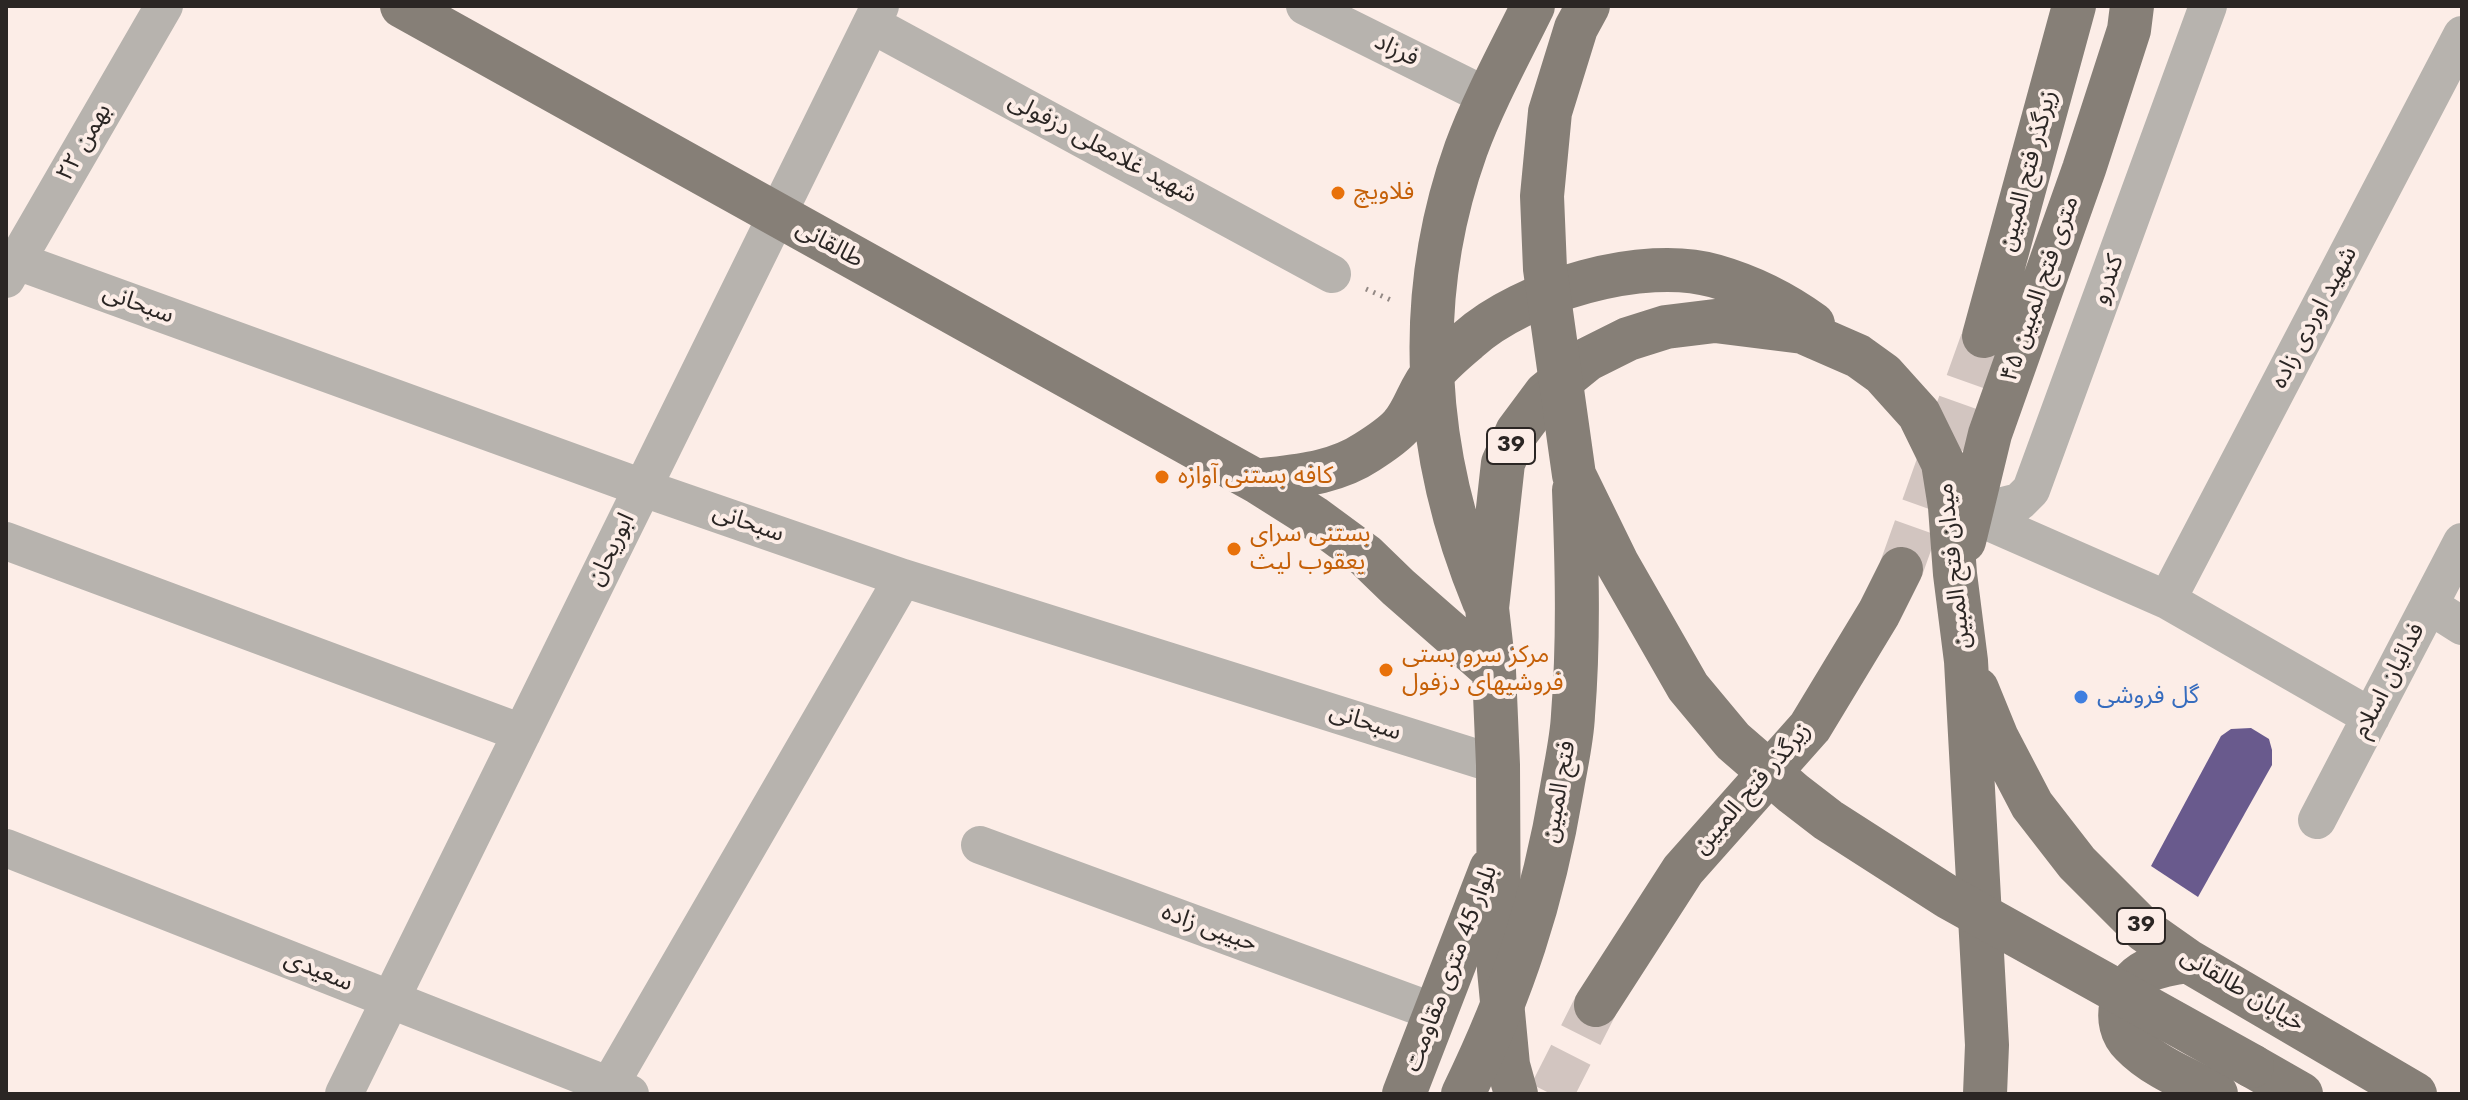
<!DOCTYPE html>
<meta charset="utf-8">
<style>
body{margin:0}
#map{position:relative;width:2468px;height:1100px;overflow:hidden;background:#fcede7;font-family:Jost,sans-serif}
canvas{display:block}
.frame{position:absolute;inset:0;border:8px solid #2b2624;pointer-events:none}
</style>
<div id="map">
<canvas width="2468" height="1100"></canvas>
<div class="frame"></div>
</div>
<script>
const context = document.querySelector('canvas').getContext('2d');
context.lineJoin = 'round';
function fillPath(path, color) {
  context.fillStyle = color;
  context.fill(path, 'evenodd');
}
function stroke(path, color, width, dash) {
  context.strokeStyle = color;
  context.lineWidth = width;
  context.lineCap = dash ? 'butt' : 'round';
  context.setLineDash(dash || []);
  context.stroke(path);
}
function write(font, color, halo, rows, align = 'center') {
  context.font = font + ' Jost,"Noto Sans Arabic",sans-serif';
  context.lineWidth = 8;
  context.setLineDash([]);
  context.textBaseline = 'middle';
  context.strokeStyle = halo;
  context.fillStyle = color;
  for (const [text, x, y, turn = 0] of rows) {
    context.save();
    context.translate(x, y);
    context.rotate((+turn || 0) * Math.PI / 180);
    context.textAlign = isNaN(turn) ? turn : align;
    if (halo) context.strokeText(text, 0, 0);
    context.fillText(text, 0, 0);
    context.restore();
  }
}
const building = new Path2D(`
 M2251,728l18,11 3,11v15l-74,132 -47,-31 70,-130 10,-7z`);
const majorTunnel = new Path2D(`
 M1901,569l83,-233
 M1551,1094l45,-89`);
const path = new Path2D(`
 M1366,289l27,12`);
const minor = new Path2D(`
 M1305,6l183,91
 M871,24l461,250
 M6,257l637,231 260,90 595,187
 M6,279l158,-273
 M1971,514l48,-12 12,-12 177,-484
 M1971,514l196,86 204,117
 M6,541l516,192
 M2167,600l295,-565
 M2429,605l33,21
 M2317,820l145,-278
 M980,845l457,168
 M6,848l624,246
 M609,1086l294,-508
 M344,1094l536,-1088`);
const major = new Path2D(`
 M402,6l854,475 57,36 53,39 32,31 96,84
 M1984,336l90,-330
 M1256,481c39,-5 78,-7 111,-29 11,-7 26,-17 34,-26 14,-15 18,-38 32,-53 10,-12 23,-23 35,-33 54,-49 176,-85 247,-64 35,10 69,27 98,48
 M1964,541l26,-107 94,-265 45,-139 3,-24
 M1484,601c-60,-145 -72,-301 -18,-452 18,-49 44,-96 67,-143
 M1977,689l20,49 35,67 45,58 67,67 44,31 227,133
 M2188,961c-14,2 -28,4 -41,10 -26,13 -37,52 -15,73 22,23 56,36 84,50
 M1596,1005l87,-135 127,-143 69,-114 22,-44
 M2252,1066l49,28
 M1404,1094l87,-225
 M1516,1094l-8,-29 -9,-95 -1,-205 -4,-94 -7,-63 16,-145 14,-31 29,-39 42,-34 40,-20 38,-12 49,-6 88,11 55,24 25,18 36,40 24,49 7,44 5,67 11,87 21,384 -2,49`);
const majorBridge = new Path2D(`
 M1588,6l-12,22 -26,84 -8,84 3,73 29,206 43,88 71,124 45,54 60,52 35,27 120,77 304,169
 M1463,1094c50,-103 80,-193 99,-306 4,-24 10,-49 11,-73 6,-75 4,-150 1,-225`);
const markers = [
 [1338,193,8,"#e8710a"],
 [1162,477,8,"#e8710a"],
 [1234,549,8,"#e8710a"],
 [1386,670,8,"#e8710a"],
 [2081,697,8,"#3f7fe0"]
];
const shields = [
 [1511,446,48],
 [2141,926,48]
];
const shieldNames = [
 ["39",1511,446],
 ["39",2141,926]
];
const streetNames = [
 ["فرزاد",1396,51,26],
 ["۲۲ بهمن",85,143,-60],
 ["شهید غلامعلی دزفولی",1102,149,28],
 ["زیرگذر فتح المبین",2029,171,-75],
 ["طالقانی",829,245,29],
 ["کندرو",2109,280,-70],
 ["۴۵ متری فتح المبین",2041,289,-71],
 ["سبحانی",138,305,20],
 ["شهید اوردی زاده",2315,318,-62],
 ["سبحانی",748,524,19],
 ["ابوریحان",612,550,-64],
 ["میدان فتح المبین",1955,566,-96],
 ["فدائیان اسلام",2390,681,-62],
 ["سبحانی",1365,723,18],
 ["زیرگذر فتح المبین",1753,789,-49],
 ["فتح المبین",1560,792,-80],
 ["حبیبی زاده",1209,929,20],
 ["بلوار 45 متری مقاومت",1452,969,-69],
 ["سعیدی",318,972,22],
 ["خیابان طالقانی",2242,991,31]
];
const foodNames = [
 ["فلاویچ",1354,193],
 ["کافه بستنی آوازه",1178,477],
 ["بستنی سرای",1250,535],
 ["یعقوب لیث",1250,563],
 ["مرکز سرو بستی",1402,656],
 ["فروشیهای دزفول",1402,684]
];
const shopNames = [
 ["گل فروشی",2097,697]
];
fillPath(building, '#695a8d');
stroke(majorTunnel, '#d2c5c0', 44, [44, 22]);
stroke(path, '#928884', 5, [2, 6]);
stroke(minor, '#b7b3ae', 38);
stroke(major, '#867f77', 44);
stroke(majorBridge, '#867f77', 44);
for (const [x, y, r, color] of markers) {
  const dot = new Path2D();
  dot.arc(x, y, r, 0, 2 * Math.PI);
  context.fillStyle = color;
  context.fill(dot);
  stroke(dot, '#fcede7', 3);
}
for (const [x, y, w] of shields) {
  const box = new Path2D();
  box.roundRect(x - w / 2, y - 18, w, 36, 6);
  context.fillStyle = '#fcede7';
  context.fill(box);
  stroke(box, '#2b2624', 2);
}
write('bold 22px', '#2b2624', null, shieldNames);
write('24px', '#2b2624', '#fcede7', streetNames);
write('24px', '#c56008', '#fcede7', foodNames, 'left');
write('24px', '#366cbe', '#fcede7', shopNames, 'left');
</script>
